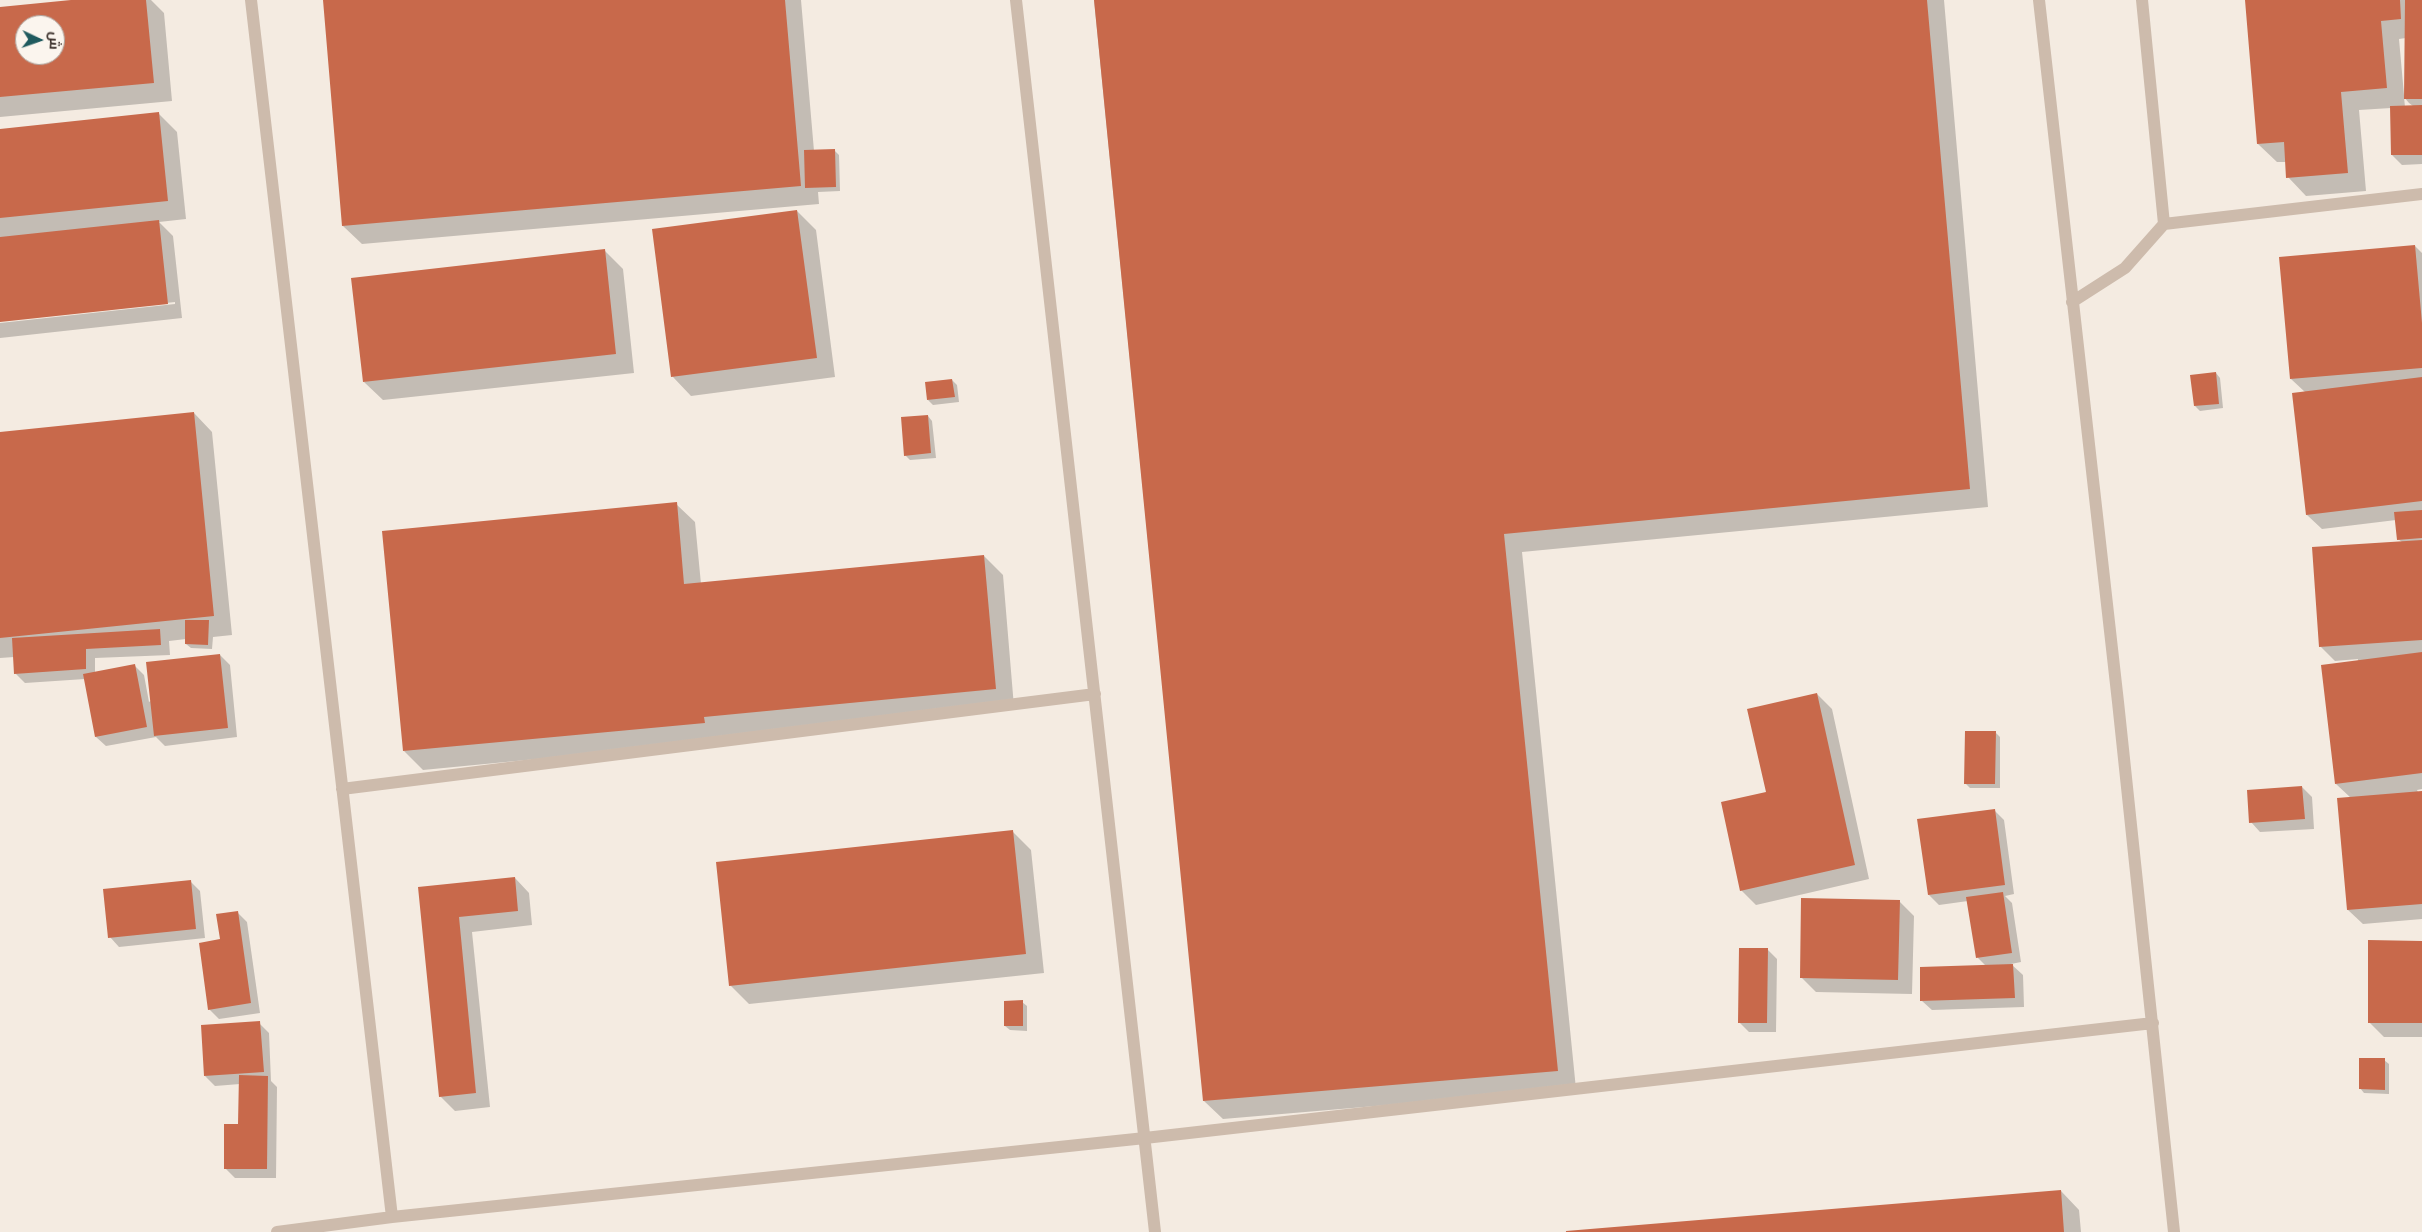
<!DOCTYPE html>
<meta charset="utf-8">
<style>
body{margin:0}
#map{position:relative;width:2422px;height:1232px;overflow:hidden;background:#f4ebe1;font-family:Figtree,Cairo,sans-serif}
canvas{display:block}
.north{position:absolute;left:15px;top:15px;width:50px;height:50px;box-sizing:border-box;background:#fbf5ee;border:1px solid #aea6a0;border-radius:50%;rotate:93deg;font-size:14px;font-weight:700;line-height:20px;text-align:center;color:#3b302b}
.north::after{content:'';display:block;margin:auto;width:18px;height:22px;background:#1f5a5e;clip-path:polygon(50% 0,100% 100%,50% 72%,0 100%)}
</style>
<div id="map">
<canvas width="2422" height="1232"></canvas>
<div class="north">ش</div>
</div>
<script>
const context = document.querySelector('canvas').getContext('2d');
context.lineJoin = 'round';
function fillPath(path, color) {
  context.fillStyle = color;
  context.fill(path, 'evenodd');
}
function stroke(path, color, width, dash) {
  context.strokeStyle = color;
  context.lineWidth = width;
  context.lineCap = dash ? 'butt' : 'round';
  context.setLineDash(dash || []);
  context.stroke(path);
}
const shadow = new Path2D(`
 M85,0h66l13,13 8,88 -172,16v-109zM25,25h30v30h-30z
 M324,0h477l13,151 20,-1 5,5 1,36 -22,1 1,12 -457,40 -19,-18z
 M1094,0h850l44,507 -466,45 54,537 -353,30 -19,-18z
 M2246,0h176v164l-20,1 -10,-10 -1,-47 -32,2 7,81 -60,5 -18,-19 -2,-15h-9l-19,-18zM2406,38v57h-2l-5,-56zM2404,97l5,6 4,3 -8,1z
 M158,113l19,19 9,87 -27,3 14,14 9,82 -182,20v-15l175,-19v-2l-175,19v-191z
 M797,211l19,19 19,147 -144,19 -18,-19 -20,-147z
 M2415,246l7,7v536l-5,1 1,2h4v127l-59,5 -15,-14 3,-112 -15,-14 22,-125 -23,2 -15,-15 82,-104 -4,-3 -2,-19 -74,9 -15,-14 -2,-123 -14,-13z
 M604,250l19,19 11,104 -251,27 -19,-18z
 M2216,373l4,5 3,30 -23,3 -5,-5z
 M952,380l5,5 2,17 -26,3 -5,-5z
 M194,413l18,19 20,203 -19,2 -1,12 -21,-1 -5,-4v-5l-17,2 1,14 -75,3v15l39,-8 10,10 5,27 71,-47 10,10 7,72 -72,9 -9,-9 -50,9 -10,-9 -11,-58 -60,4 -10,-10 -1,-16 -14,1v-225z
 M928,416l4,5 4,37 -26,2 -5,-5z
 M676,504l19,18 6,62 283,-28 19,19 11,132 -291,34 -300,29 -19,-19z
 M1817,694l15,15 37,170 -113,26 -15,-15 26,-97z
 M1996,733l4,4v51h-30l-5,-5z
 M2302,787l10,10 2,32 -54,3 -9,-10z
 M1994,810l10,10 10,74 -9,2 7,7 9,59 -10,2 12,11 1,32 -92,3 -10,-9 64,-35 -8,-8 -10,-57 -29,4 -10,-10 -10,-75z
 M1013,832l18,18 13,123 -295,31 -19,-19z
 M515,878l14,15 3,32 -60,7 18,175 -35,4 -15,-15 -21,-208z
 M190,881l10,10 5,47 -86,9 -9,-10z
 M1899,901l15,15 -2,78 -96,-2 -15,-15z
 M237,912l10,10 13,91 -41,6 -10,-10z
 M2422,942v95h-38l-15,-15z
 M1767,949l10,10 -1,73h-27l-10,-10z
 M1022,1002l5,4v25l-17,-1 -5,-4z
 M259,1023l10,10 2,48 6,6 -1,91h-41l-10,-10 14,-42 1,-42 -25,2 -10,-10z
 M2384,1060l5,4v30l-25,-1 -4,-5z
 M2061,1191l18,19 2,22h-517z`);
const building = new Path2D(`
 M71,0h75l8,83 -154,14v-90zM25,25h30v30h-30z
 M323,0h462l16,186 -459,40z
 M1094,0h833l43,489 -466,45 54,537 -355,30z
 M2245,0h155l1,19 -20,2 6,67 -46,4 7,81 -62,5 -2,-36 -27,2z
 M2405,0h17v99h-18z
 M2422,105v50h-31l-1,-49z
 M159,112l9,89 -168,17v-89z
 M835,149l1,38 -31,1 -1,-38z
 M797,210l20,148 -146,19 -19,-148z
 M159,220l9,84 -168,18v-85z
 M2415,245l7,78v45l-132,11 -11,-122z
 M605,249l11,105 -253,28 -12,-104z
 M2216,372l3,32 -25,2 -4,-31z
 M2422,377v124l-116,14 -14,-122z
 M952,379l3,18 -28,3 -2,-18z
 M194,412l20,204 -214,22v-206z
 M928,415l3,38 -27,3 -3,-39z
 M677,502l7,82 300,-29 12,134 -292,28 1,6 -302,28 -21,-220z
 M2422,510v28l-25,2 -3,-28z
 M2422,540v100l-103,7 -7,-100z
 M185,620h24l-1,25 -23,-1z
 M160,629l1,16 -75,4v20l-72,5 -2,-36z
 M2422,652v121l-87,11 -14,-119z
 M220,654l8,74 -74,8 -8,-74z
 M135,664l12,63 -52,10 -12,-63z
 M1817,693l38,172 -115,26 -19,-89 45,-10 -19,-83z
 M1965,731h31l-1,53h-31z
 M2302,786l3,33 -56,4 -2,-33z
 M2422,791v113l-75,6 -10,-112z
 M1995,809l10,76 -77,10 -11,-76z
 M1013,830l13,124 -297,32 -13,-124z
 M515,877l3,34 -59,6 17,176 -37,4 -21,-210z
 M191,880l5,49 -88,9 -5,-49z
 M2003,892l9,61 -36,5 -10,-61z
 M1801,898l99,2 -2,80 -98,-2z
 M238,911l13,92 -43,7 -9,-67 21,-4 -4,-25z
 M2368,940l54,1v82h-54z
 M1739,948h29l-1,75h-29z
 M2013,964l2,34 -95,3v-34z
 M1023,1000v26h-19v-25z
 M260,1021l4,51 -60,4 -3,-51z
 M2359,1058h26v32l-26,-1z
 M239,1075l29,1 -1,93h-43v-45h14z
 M2061,1190l3,42h-498v-1z`);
const minor = new Path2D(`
 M251,0l141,1217
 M1016,0l139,1232
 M2039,0l79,702 56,530
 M2142,0l22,224
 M2072,302l53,-34 39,-44 258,-30
 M342,789l753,-95
 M277,1232l115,-15 753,-79 1008,-115`);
fillPath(shadow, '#0003');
fillPath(building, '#c8694b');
stroke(minor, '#cdbbac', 12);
</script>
